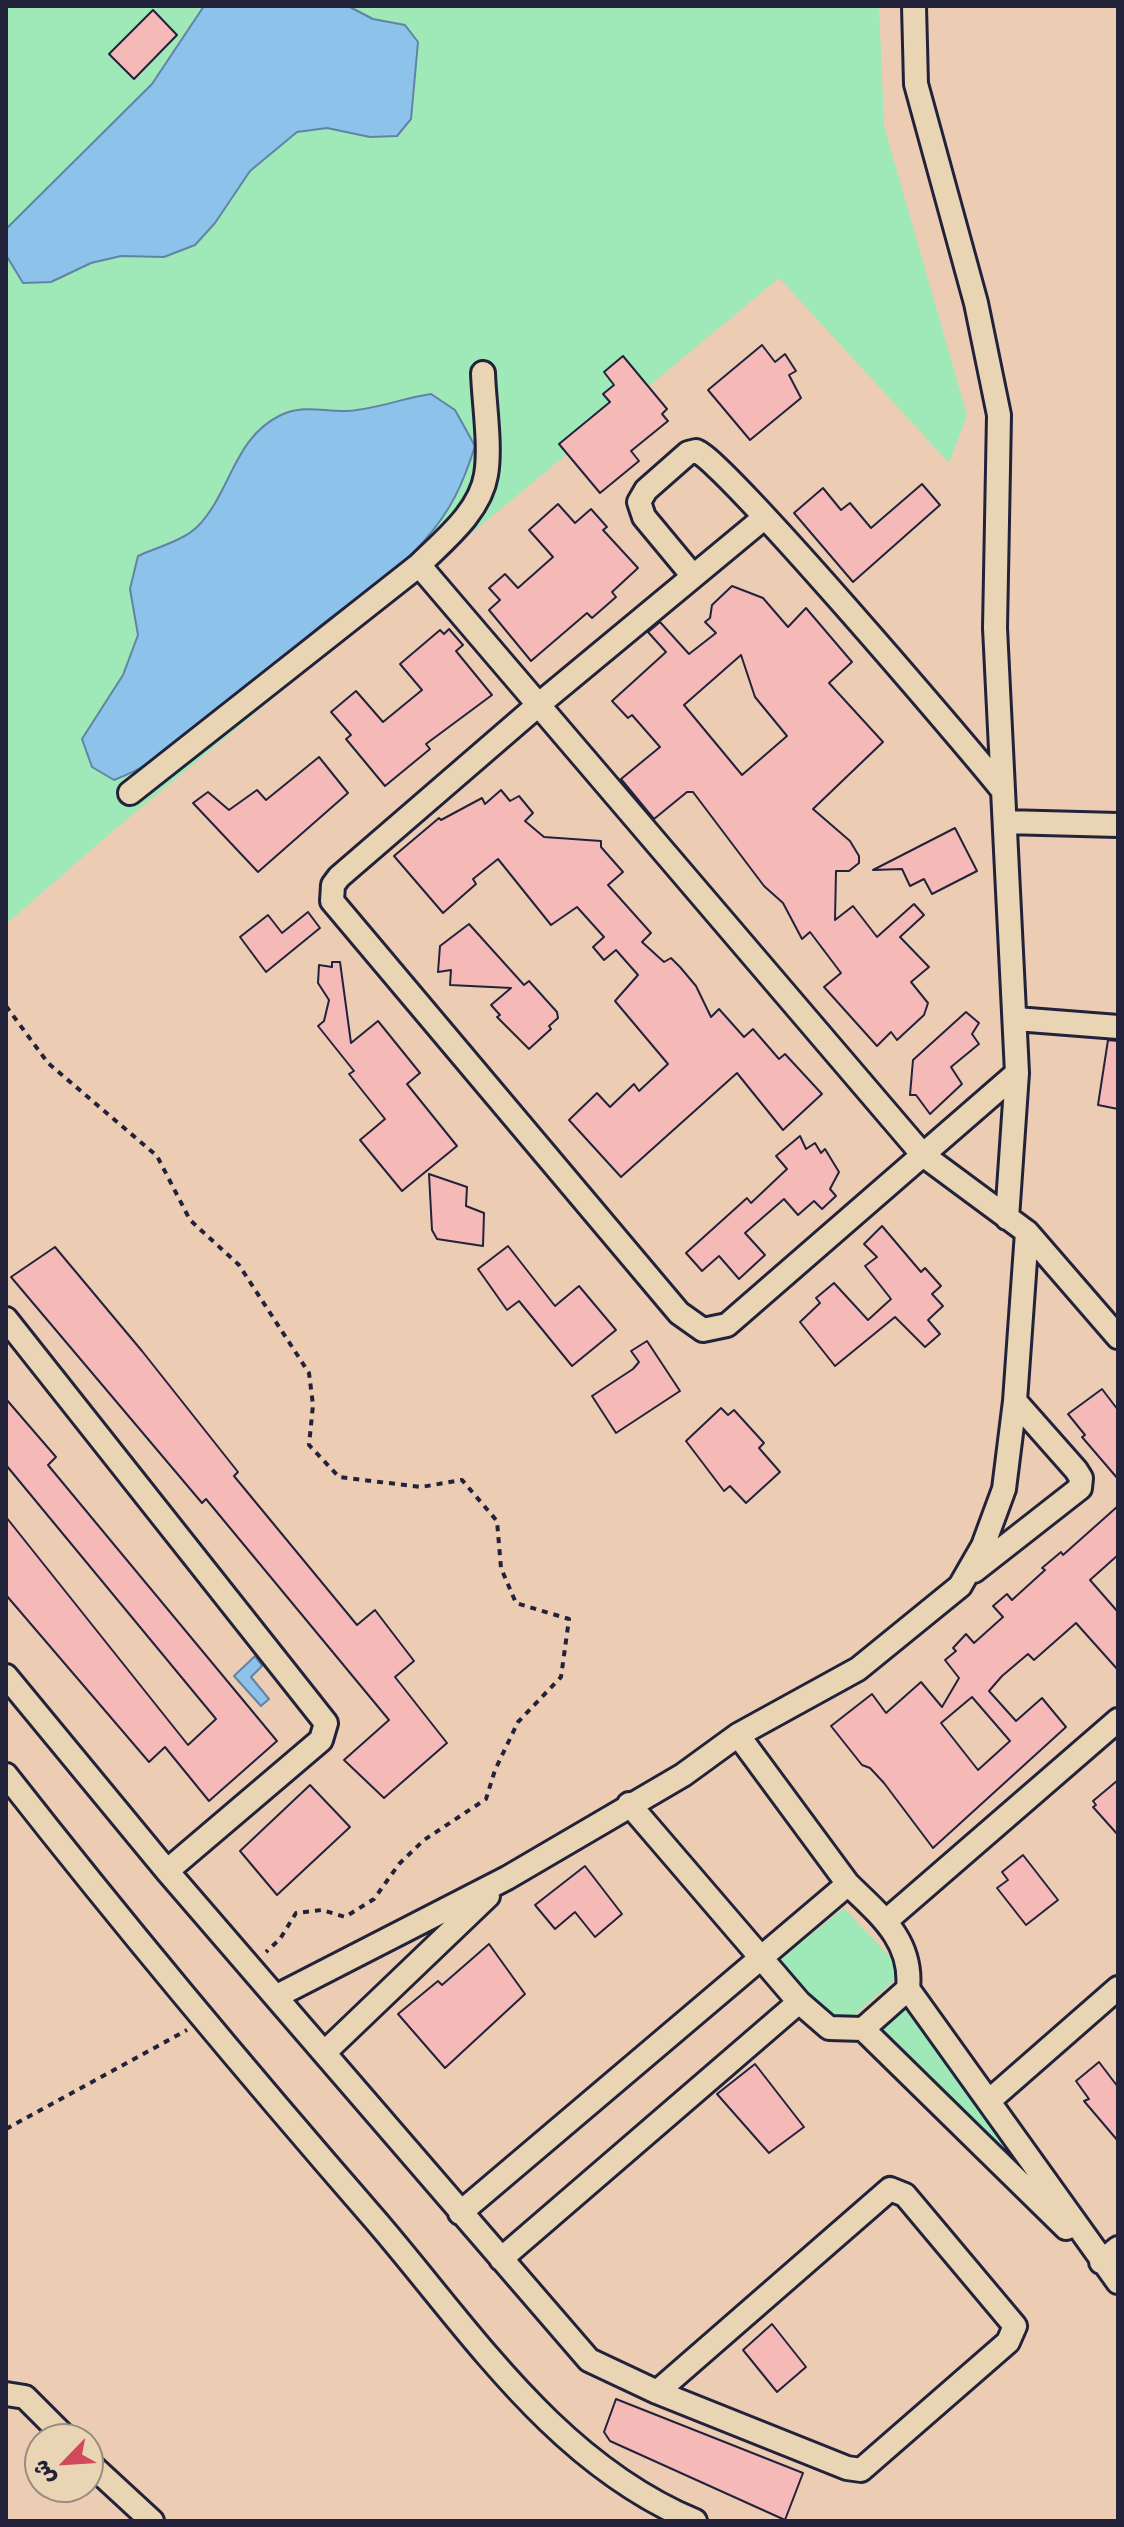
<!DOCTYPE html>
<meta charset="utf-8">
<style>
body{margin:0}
#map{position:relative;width:1124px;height:2527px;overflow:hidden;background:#edccb4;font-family:Sriracha,"Playpen Sans Arabic",sans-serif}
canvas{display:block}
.frame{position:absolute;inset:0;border:8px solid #22223b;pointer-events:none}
.north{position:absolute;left:24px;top:2423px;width:80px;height:80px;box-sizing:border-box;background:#e9d4b3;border:2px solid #998d83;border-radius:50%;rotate:245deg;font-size:22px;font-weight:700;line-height:32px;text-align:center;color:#22223b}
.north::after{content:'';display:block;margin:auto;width:28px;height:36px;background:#d1495b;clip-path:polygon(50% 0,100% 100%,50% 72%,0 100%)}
</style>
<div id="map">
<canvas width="1124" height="2527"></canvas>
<div class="frame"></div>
<div class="north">ش</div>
</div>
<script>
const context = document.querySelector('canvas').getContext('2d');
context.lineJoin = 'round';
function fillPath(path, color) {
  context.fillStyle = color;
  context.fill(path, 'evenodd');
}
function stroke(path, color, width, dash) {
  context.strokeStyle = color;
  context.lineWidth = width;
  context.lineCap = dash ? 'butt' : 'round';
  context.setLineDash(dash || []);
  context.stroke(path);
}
const green = new Path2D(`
 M6,6h873l5,120 83,289 -18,48 -170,-185 -666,553 -107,93z
 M844,1908l51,54 1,17 -56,48 -60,-68z
 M906,2007l134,176 2,18 -164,-173z`);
const water = new Path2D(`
 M204,6h144l25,13 32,6 13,17 -7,77 -14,17 -27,1 -43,-9 -30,4 -47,39 -35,52 -20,22 -31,12 -43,-1 -30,7 -40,19 -28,1 -17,-28v-26l146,-145z
 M431,394l24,16 20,36c-12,38 -24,65 -52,96 -28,32 -75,61 -109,89 -65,53 -120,118 -200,149l-22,-13 -10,-28 41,-64 15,-40 -8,-46 8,-33c17,-8 47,-16 60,-30 33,-34 36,-89 83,-111 23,-11 43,-3 67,-4 29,-2 55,-13 83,-17z
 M255,1656l7,10 -11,11 18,22 -8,7 -27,-30z`);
const building = new Path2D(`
 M153,10l24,25 -43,44 -25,-25z
 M762,345l13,17 10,-8 11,17 -7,4 12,23 -51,42 -42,-50z
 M623,356l44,53 -5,5 6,7 -37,30 8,10 -39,32 -41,-49 51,-42 -7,-8 11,-9 -10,-13z
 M922,484l18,21 -87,77 -59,-69 29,-25 18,22 9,-7 21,25z
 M558,504l17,19 16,-14 16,18 -4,3 35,38 -26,24 4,5 -24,21 -5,-5 -56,48 -42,-51 11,-10 -11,-12 16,-14 13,14 35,-31 -24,-27z
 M732,586l31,12 25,29 18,-19 46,54 -23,21 54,59 -70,67 37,32 9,15v7l-10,8h-13l-1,49 18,-14 24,31 37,-33 10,11 -24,22 29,30 -18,15 17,21 -4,12 -27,25 -6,-8 -14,14 -53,-59 17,-14 -31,-41 -8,7 -19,-36 -19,-17 -71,-94h-6l-33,27 -33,-40 39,-32 -28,-32 -4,3 -16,-17 54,-49 -18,-20 12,-10 29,32 27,-21 -11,-11 5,-4 2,-13zM741,655l14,42 32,39 -45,39 -58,-70z
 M449,629l14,16 -7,6 36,44 -66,49 4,5 -45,37 -39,-47 5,-4 -20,-23 25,-21 27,31 39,-32 -22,-26 40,-34 4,4z
 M319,757l29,36 -90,79 -65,-69 15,-11 21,18 28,-20 9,10z
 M501,790l9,11 9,-5 14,17 -8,8 19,16 57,4v6l22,25 -15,13 43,48 -9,9 22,20 7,-4 9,9 16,19 15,31 8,-8 25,28 9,-8 26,30 6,-5 37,40 -39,36 -46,-57 -116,104 -52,-57 28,-27 13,14 24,-23 5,7 29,-27 -53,-63 23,-26 -22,-25 -12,10 -11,-13 11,-10 -27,-30 -26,18 -53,-66 -25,20 3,5 -33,29 -49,-57 45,-38 2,2 41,-22 3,6z
 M955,828l22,43 -45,23 -8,-15 -14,7 -8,-17 -29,1z
 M308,912l12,16 -54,44 -26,-35 28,-22 14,18z
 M469,924l55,61 5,-4 28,31 1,6 -9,8 2,3 -22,20 -32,-32 3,-2 -9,-10 20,-17 -61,-3 1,-15 -13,2 2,-26z
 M332,962h8l11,81 27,-22 42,52 -13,11 50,62 -55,45 -42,-51 25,-21 -36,-45 5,-3 -36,-45 6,-5 5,-21 -11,-17 1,-18 13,2z
 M966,1012l13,11 -7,11 7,10 -28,23 11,17 -32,30 -14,-19h-6l3,-35z
 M1108,1040l10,1v68l-20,-4z
 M800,1136l6,13 9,-6 6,10 4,-4 14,23 -9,17 6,7 -14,13 -8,-8 -16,14 -14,-16 -39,34 20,22 -26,24 -20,-23 -17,15 -16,-18 61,-55 4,5 36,-34 -11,-13z
 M429,1174l38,13 -1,19 18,7 -1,33 -46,-7 -5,-9z
 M882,1226l39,46 4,-4 16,18 -9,8 11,12 -15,14 12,14 -15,13 -30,-30 -60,49 -35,-44 20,-19 -4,-5 18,-15 34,37 23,-21 -26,-33 12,-9 -13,-13z
 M508,1246l47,60 24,-20 37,44 -44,36 -53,-65 -12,9 -29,-41z
 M55,1247l87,104 96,121 -4,4 123,149 18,-15 39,51 -19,16 52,66 -63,55 -40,-38 45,-40 -183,-221 -4,4 -191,-226z
 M647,1341l33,50 -64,42 -24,-37 41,-27 6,-7 -8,-11z
 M1102,1389l16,21v69l-36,-42 3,-2 -17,-21z
 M6,1399l50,58 -8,8 229,276 -68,60 -44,-54 -16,15 -143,-167v-78l182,228 28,-26 -210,-254z
 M721,1408l7,7 6,-5 30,33 -5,5 21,24 -34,31 -16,-17 -6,5 -38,-50z
 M1118,1506v49l-28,25 28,32v58l-42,-47 -42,37 -6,-6 -26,22 -13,15 27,30 26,-23 24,29 -133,121 -49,-65 -14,-15 -8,-3 -31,-39 41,-32 14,19 35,-31 21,25 17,-29 -14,-18 11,-9 -3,-3 13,-14 8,9 29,-26 -10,-11 14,-12 5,6 33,-30 -3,-2 19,-16 2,3zM972,1697l38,44 -32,29 -37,-47z
 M1118,1780v55l-25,-28 3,-2 -3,-4z
 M310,1785l40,42 -73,68 -37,-44z
 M1023,1855l35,45 -32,25 -29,-37 11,-8 -6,-8z
 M585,1866l37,48 -27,23 -20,-25 -20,17 -20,-24z
 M489,1944l36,50 -80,74 -47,-54 40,-33 4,4z
 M1099,2062l19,25v54l-34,-40 5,-2 -13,-18z
 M755,2064l49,63 -35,26 -52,-59z
 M772,2324l34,43 -29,25 -34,-42z
 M616,2399l187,74 -18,47 -175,-79 -6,-9z`);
const path = new Path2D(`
 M6,1006l42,57 109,93 33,64 49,45 70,108 4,32 -4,40 30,32 82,10 41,-7 35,41 4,47 15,35 53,16 -8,58 -43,45 -23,48 -9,29 -62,41 -25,24 -25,35 -29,18 -23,-7 -26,3 -16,26 -14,13
 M6,2129l181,-99`);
const street = new Path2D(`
 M914,6l2,78 60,219 23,112 -4,213 22,445 -10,145
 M765,517l-228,189 -198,171 -6,8 -1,16 347,412 24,17 24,-5 290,-252
 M419,565l504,590 104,77 91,105
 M693,576l-49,-59 -5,-15 7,-12 42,-37 8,-2c24,5 271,295 304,336
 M130,793l289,-228c25,-25 61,-53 67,-90 5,-29 -2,-72 -3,-102
 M1005,822l113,3
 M1016,1019l102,8
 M6,1319l320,404 -5,17 -154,131
 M974,1571l106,-83 1,-10 -5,-8 -61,-69
 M6,1676l161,195 422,489 68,32 190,76 14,2 147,-128 7,-16 -110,-131 -15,-6 -233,203
 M738,1735l110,149
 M6,1775c120,153 244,301 371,447 95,111 179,241 318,299
 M629,1804l170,198 30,26 34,1 203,199
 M886,1921l232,-201
 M277,1996l230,-118 176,-103 55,-40 120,-66 102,-83 23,-40 21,-57 11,-88 12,-169
 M863,2029l45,-40
 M324,2053l164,-157
 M990,2100l128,-112
 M460,2213l388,-329c32,31 65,57 60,105l210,293
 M501,2259l298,-257
 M1101,2262l17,-14
 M6,2394l19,3 42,42
 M88,2462l64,59`);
fillPath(green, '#9fe8b7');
fillPath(water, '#8dc3eb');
stroke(water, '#6283a5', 2);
fillPath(building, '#f5b9b7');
stroke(building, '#22223b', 2);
stroke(street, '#22223b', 28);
stroke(path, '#22223b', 4, [6, 6]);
stroke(street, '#e9d4b3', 22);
</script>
